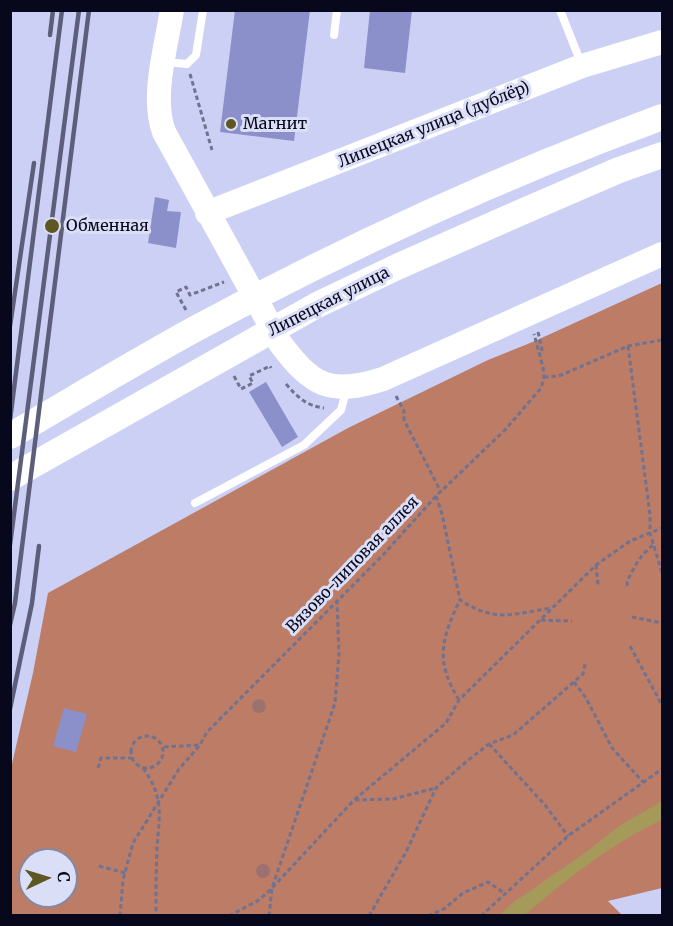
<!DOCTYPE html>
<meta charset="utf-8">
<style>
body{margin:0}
#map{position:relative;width:673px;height:926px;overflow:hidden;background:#ccd0f5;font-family:Merriweather,serif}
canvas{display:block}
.frame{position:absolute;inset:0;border:12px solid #08081c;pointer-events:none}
.north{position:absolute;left:18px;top:848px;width:60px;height:60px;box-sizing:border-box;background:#dbdef7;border:2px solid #87889f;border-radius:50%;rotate:86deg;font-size:16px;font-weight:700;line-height:24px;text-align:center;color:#08081c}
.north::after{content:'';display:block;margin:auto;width:21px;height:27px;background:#5f5723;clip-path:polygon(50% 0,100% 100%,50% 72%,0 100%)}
</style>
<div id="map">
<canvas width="673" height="926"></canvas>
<div class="frame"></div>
<div class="north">С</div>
</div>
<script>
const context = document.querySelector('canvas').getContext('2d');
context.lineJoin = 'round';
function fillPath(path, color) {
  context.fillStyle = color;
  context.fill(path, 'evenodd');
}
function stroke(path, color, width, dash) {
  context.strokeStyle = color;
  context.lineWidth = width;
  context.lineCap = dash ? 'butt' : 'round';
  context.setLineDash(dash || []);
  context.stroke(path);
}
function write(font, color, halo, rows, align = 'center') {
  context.font = font + ' Merriweather,serif';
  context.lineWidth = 6;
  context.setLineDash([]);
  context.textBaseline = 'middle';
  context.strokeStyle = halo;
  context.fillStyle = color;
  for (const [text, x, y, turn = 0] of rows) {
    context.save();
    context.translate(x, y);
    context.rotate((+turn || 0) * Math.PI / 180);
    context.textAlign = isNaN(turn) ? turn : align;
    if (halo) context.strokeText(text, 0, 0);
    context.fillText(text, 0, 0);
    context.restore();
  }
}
const forest = new Path2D(`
 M662,283v605l-54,13 15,15h-612v-148l22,-95 15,-80 300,-165 140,-68 47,-19zM30,860h36v36h-36z`);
const water = new Path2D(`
 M662,801v19c-50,23 -95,59 -137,95h-25l11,-11 78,-54 30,-24z`);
const building = new Path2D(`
 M235,10h75l-16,131 -74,-9z
 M370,10h42l-7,63 -41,-5z
 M155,197l14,3 -2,11 14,1 -5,36 -28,-5z
 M266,382l32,55 -16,10 -33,-55z
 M64,708l23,6 -11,38 -23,-6z`);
const path = new Path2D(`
 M190,74l22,76
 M186,310l-10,-18 10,-5 4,8 34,-13
 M538,332l4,17 -2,5
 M628,346l22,169v18l12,40
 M234,376l7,13 12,-6 -4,-7 21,-10 1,2
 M544,377l15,-1 69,-30 34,-6
 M286,384c11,13 21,22 38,24
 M396,396l8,15v9l37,72
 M436,496l6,18 18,86c35,23 53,14 91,8
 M596,565l2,20
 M627,586c0,-7 2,-8 5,-14 7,-14 9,-16 21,-27
 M632,617l30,6
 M541,620l31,1
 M630,646l32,59
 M574,682l12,16 26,50 31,34
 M459,700c-24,-39 -18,-61 1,-100
 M131 752a16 16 0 1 1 32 0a16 16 0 1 1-32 0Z
 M489,744l56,61 23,31
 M164,747l36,-2
 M98,768l3,-10h30
 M143,768c22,31 16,47 14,81 -1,22 -1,44 -1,67
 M355,800l38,-1 43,-11
 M99,866l26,7
 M120,916l3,-36 10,-37 46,-74 21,-24 7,-13 176,-177 53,-59 69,-66 36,-42 3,-11 -1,-10 -9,-33
 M229,916l30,-16 13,-12 82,-88 92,-77 13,-23 137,-135 34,-24 32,-13
 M269,916l3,-28 63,-185 4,-49 -2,-52
 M369,916l37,-64 30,-64 31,-27 22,-17 24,-9 70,-61 2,-10
 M428,916l16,-7 19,-16 25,-11 16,11
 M481,916l87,-80 94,-67`);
const lane = new Path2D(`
 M560,10l21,53
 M334,35l3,-25
 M164,62l23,2 9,-9 7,-45
 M195,503l109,-58 37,-35 6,-22`);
const secondary = new Path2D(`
 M172,10c-6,37 -21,88 -8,122l116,211c32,43 50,53 103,36l279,-125
 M207,213l375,-147 80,-24`);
const primary = new Path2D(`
 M10,436c62,-36 123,-73 185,-107 150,-81 307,-153 467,-212
 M10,478l307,-173 82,-39 125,-55 95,-41 43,-15`);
const rail = new Path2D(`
 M50,35l3,-25
 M10,326l24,-163
 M10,420l52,-410
 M10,545l69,-535
 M10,625l5,-22 74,-593
 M10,709l22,-106 7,-57`);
const trees = [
 [259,706],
 [263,871]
];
const markers = [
 [231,124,6,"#5f5723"],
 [52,226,8,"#5f5723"]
];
const poiNames = [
 ["Магнит",243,124],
 ["Обменная",66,226]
];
const streetNames = [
 ["Липецкая улица (дублёр)",434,125,-22],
 ["Липецкая улица",329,302,-27],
 ["Вязово-липовая аллея",353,565,-46]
];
fillPath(forest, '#bc7c66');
fillPath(water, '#a59a59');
fillPath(building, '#8b90ca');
stroke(path, '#70728f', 3, [4.5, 3]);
stroke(lane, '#fff', 8);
stroke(secondary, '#fff', 24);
stroke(primary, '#fff', 26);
stroke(rail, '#5d5e7a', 4.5);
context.fillStyle = '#9c7270';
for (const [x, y] of trees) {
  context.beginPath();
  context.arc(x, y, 7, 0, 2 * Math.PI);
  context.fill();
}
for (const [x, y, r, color] of markers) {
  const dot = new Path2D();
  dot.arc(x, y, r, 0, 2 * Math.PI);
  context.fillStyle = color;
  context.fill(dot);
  stroke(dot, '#dbdef7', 2);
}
write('16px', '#08081c', '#dbdef7', poiNames, 'left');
write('16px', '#08081c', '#dbdef7', streetNames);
</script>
